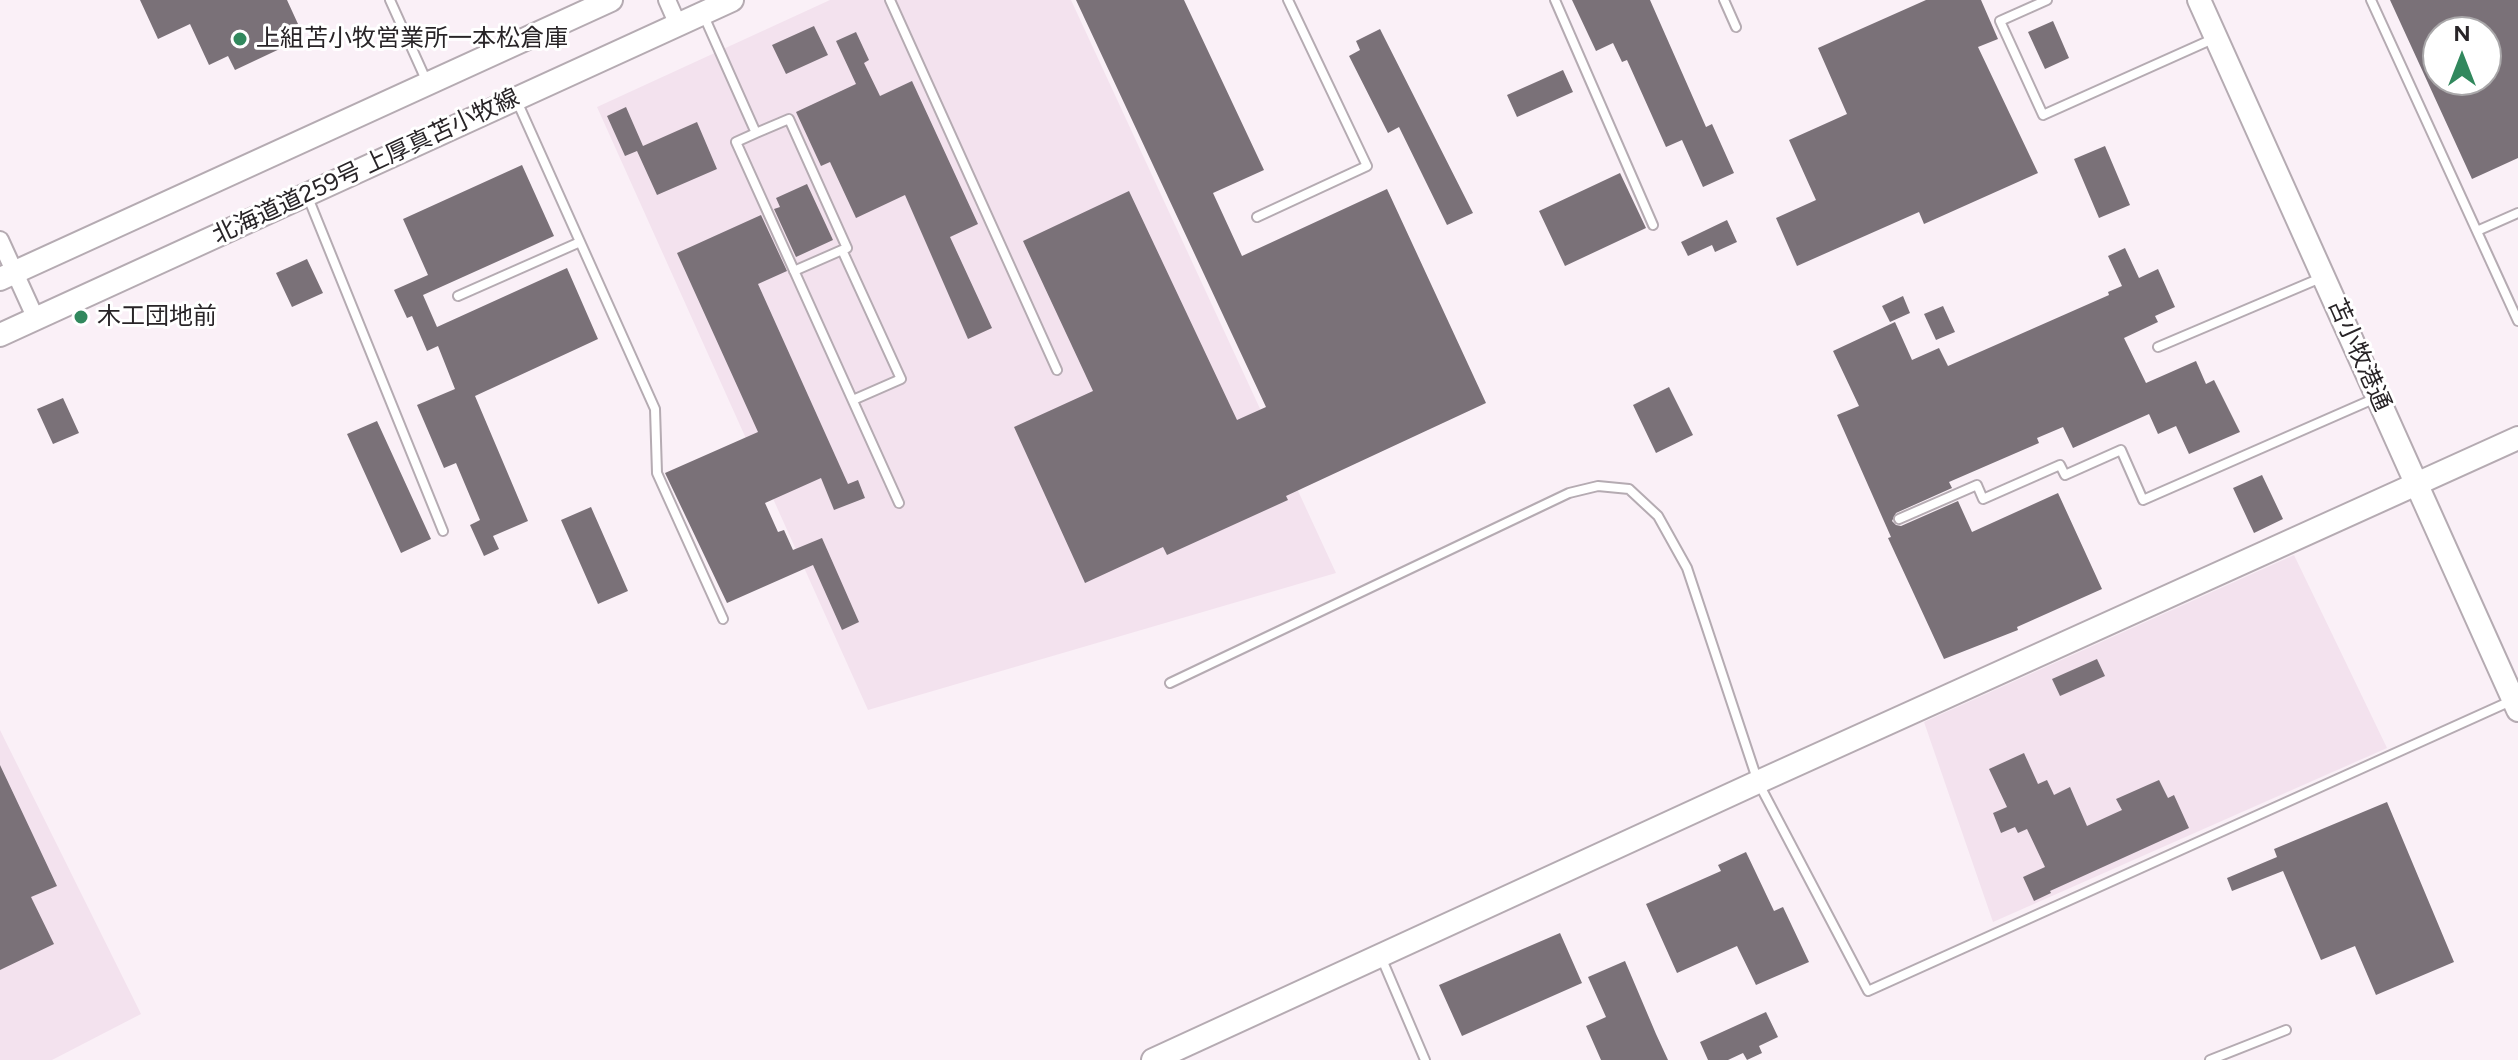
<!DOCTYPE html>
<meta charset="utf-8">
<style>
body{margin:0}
#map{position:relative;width:2518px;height:1060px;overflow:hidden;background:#faf0f7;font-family:Figtree,sans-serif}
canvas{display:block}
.north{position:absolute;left:2422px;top:16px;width:80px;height:80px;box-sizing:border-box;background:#fff;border:2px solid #a9a7a9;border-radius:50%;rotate:0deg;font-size:22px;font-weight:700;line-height:32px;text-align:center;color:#282427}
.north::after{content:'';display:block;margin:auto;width:28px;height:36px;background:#31885d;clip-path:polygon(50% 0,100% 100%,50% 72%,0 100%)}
</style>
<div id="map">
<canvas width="2518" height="1060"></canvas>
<div class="north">N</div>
</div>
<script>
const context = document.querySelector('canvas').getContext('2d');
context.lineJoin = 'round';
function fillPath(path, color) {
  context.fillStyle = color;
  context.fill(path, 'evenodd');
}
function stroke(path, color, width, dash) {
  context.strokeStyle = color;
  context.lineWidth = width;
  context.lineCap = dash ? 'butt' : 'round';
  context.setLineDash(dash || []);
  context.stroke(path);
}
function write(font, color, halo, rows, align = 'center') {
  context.font = font + ' Figtree,"Noto Sans JP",sans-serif';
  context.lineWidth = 6;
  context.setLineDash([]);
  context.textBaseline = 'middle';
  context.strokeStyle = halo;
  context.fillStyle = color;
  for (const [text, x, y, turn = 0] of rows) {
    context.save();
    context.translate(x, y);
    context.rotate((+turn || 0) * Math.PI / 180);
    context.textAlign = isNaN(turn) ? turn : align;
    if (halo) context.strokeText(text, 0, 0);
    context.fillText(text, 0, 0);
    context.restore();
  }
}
const built = new Path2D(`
 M830,0h241l265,573 -468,137 -271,-603z
 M2294,555l93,193 -394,174 -69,-200z
 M0,730l141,284 -89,46h-52z`);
const building = new Path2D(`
 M140,0h147l11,24 -19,9 7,13 -51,24 -7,-14 -19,9 -19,-41 -32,15z
 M1076,0h108l80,170 -51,23 29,63 145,-67 99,214 -200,93 2,4 -121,55 -4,-8 -78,36 -71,-156 79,-36 -70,-150 106,-50 108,229 29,-13z
 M1572,0h78l56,127 6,-3 22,49 -31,14 -21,-47 -16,7 -39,-87 -5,2 -9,-19 -17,8z
 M1926,0h55l17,39 -20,8 60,126 -114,51 -5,-12 -122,54 -21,-48 40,-18 -27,-60 58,-26 -29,-66z
 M2390,0h128v158l-46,21zM2438,32h48v48h-48z
 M2053,21l16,37 -24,11 -17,-37z
 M814,26l14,29 -42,19 -14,-29z
 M1380,29l93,184 -26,12 -48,-98 -11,6 -39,-77 11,-6 -4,-9z
 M856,32l13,28 -5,3 16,33 32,-15 66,143 -28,13 42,91 -24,11 -63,-144 -49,23 -26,-56 -9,4 -25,-54 60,-28 -20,-43z
 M1563,70l10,22 -56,25 -10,-22z
 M626,107l17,39 54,-24 20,47 -60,26 -20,-44 -12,5 -18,-40z
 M2105,146l25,59 -31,13 -25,-59z
 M522,165l32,71 -131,59 14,32 130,-59 31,71 -123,57 53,125 -35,15 6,13 -15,7 -14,-31 10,-5 -24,-57 -12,5 -27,-63 38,-16 -17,-43 -11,5 -15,-35 -5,2 -13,-28 34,-15 -25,-56z
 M1620,173l26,55 -81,38 -26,-55z
 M807,184l26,56 -37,17 -22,-48 6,-2 -4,-9z
 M761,215l26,56 -29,13 90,200 10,-4 7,18 -31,12 -13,-32 -56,25 13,29 6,-2 9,20 29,-12 37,84 -17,8 -29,-65 -86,38 -62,-130 93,-41 -81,-179z
 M1727,220l10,22 -22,10 -3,-7 -24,11 -7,-14z
 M2125,248l14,30 19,-9 17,38 -20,9 3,6 -34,16 22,45 50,-22 10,23 8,-4 26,52 -51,22 -13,-28 -18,8 -9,-20 -76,34 -10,-21 -26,11 2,5 -90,39 3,6 -56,25 -4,8 4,4 5,1 57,-25 14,31 86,-39 44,96 -85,38 1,3 -74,29 -56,-121 3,-1 -54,-122 22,-9 -26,-55 62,-29 17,38 27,-12 9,18 161,-71 -1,-3 14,-6 -14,-30z
 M307,259l16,34 -31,14 -16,-34z
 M1903,296l7,17 -20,9 -8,-16z
 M1943,306l12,26 -19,8 -12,-26z
 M1669,387l24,48 -37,18 -23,-48z
 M63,398l16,35 -26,11 -16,-35z
 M377,421l54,118 -30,14 -54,-119z
 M2262,475l21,44 -29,14 -21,-45z
 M591,507l37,84 -30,13 -37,-84z
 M2097,659l8,17 -45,20 -8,-17z
 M2024,753l14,31 9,-4 7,15 16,-8 17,39 35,-16 -6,-11 43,-19 9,18 6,-3 15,33 -139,63 1,2 -17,8 -11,-24 22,-10 -18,-38 -9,4 -3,-6 -14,6 -8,-20 14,-6 -18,-38z
 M0,765l57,121 -26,11 23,47 -54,26z
 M2387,802l67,160 -78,33 -21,-49 -34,14 -38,-89 -51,20 -5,-13 50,-21 -3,-8z
 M1746,852l28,59 9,-4 26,55 -53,23 -19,-39 -60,27 -31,-69 75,-33 -3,-6z
 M1560,933l22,50 -120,53 -23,-51z
 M1625,961l31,73 12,26h-67l-15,-34 20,-9 -18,-40z
 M1766,1012l12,25 -19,9 3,7 -15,7 -4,-7 -15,7h-20l-8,-18z`);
const lane = new Path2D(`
 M390,0l37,82
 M890,0l167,370
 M1555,0l98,225
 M1724,0l12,27
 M2047,0l-47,21 43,94 172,-77
 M2371,0l147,321
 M703,14l53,119 -20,9 163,361
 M516,99l139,310 2,64 66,146
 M756,133l33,-14 58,129 -5,2
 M307,195l136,336
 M1257,217l110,-51 -79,-166
 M2477,231l41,-18
 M794,271l48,-21 59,129 -48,21
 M458,296l122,-54
 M2158,347l165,-70
 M1899,519l78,-34 6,14 77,-34 5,10 56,-25 22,50 235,-103
 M1170,683l399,-190 29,-7 31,3 29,27 29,52 71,214 110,209 645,-291
 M1381,957l44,103
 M2210,1060l76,-30`);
const street = new Path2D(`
 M667,0l11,25
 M0,240l36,79`);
const secondary = new Path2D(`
 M2199,0l319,710
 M0,279l611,-279
 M0,335l732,-335
 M1153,1060l605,-278 760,-344`);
const markers = [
 [240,39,8,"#31885d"],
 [81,317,8,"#31885d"]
];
const poiNames = [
 ["上組苫小牧営業所一本松倉庫",256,39],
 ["木工団地前",97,317]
];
const streetNames = [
 ["北海道道259号 上厚真苫小牧線",366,167,-25],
 ["苫小牧港通",2359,355,66]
];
fillPath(built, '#f3e2ee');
fillPath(building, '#7a7178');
stroke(lane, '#b5abb2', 12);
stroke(street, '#b5abb2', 20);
stroke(secondary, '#b5abb2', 26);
stroke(lane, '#fff', 8);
stroke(street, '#fff', 16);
stroke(secondary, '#fff', 22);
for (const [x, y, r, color] of markers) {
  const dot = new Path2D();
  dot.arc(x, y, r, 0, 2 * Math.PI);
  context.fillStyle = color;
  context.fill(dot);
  stroke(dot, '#fff', 3);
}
write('24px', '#282427', '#fff', poiNames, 'left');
write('24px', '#282427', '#fff', streetNames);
</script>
